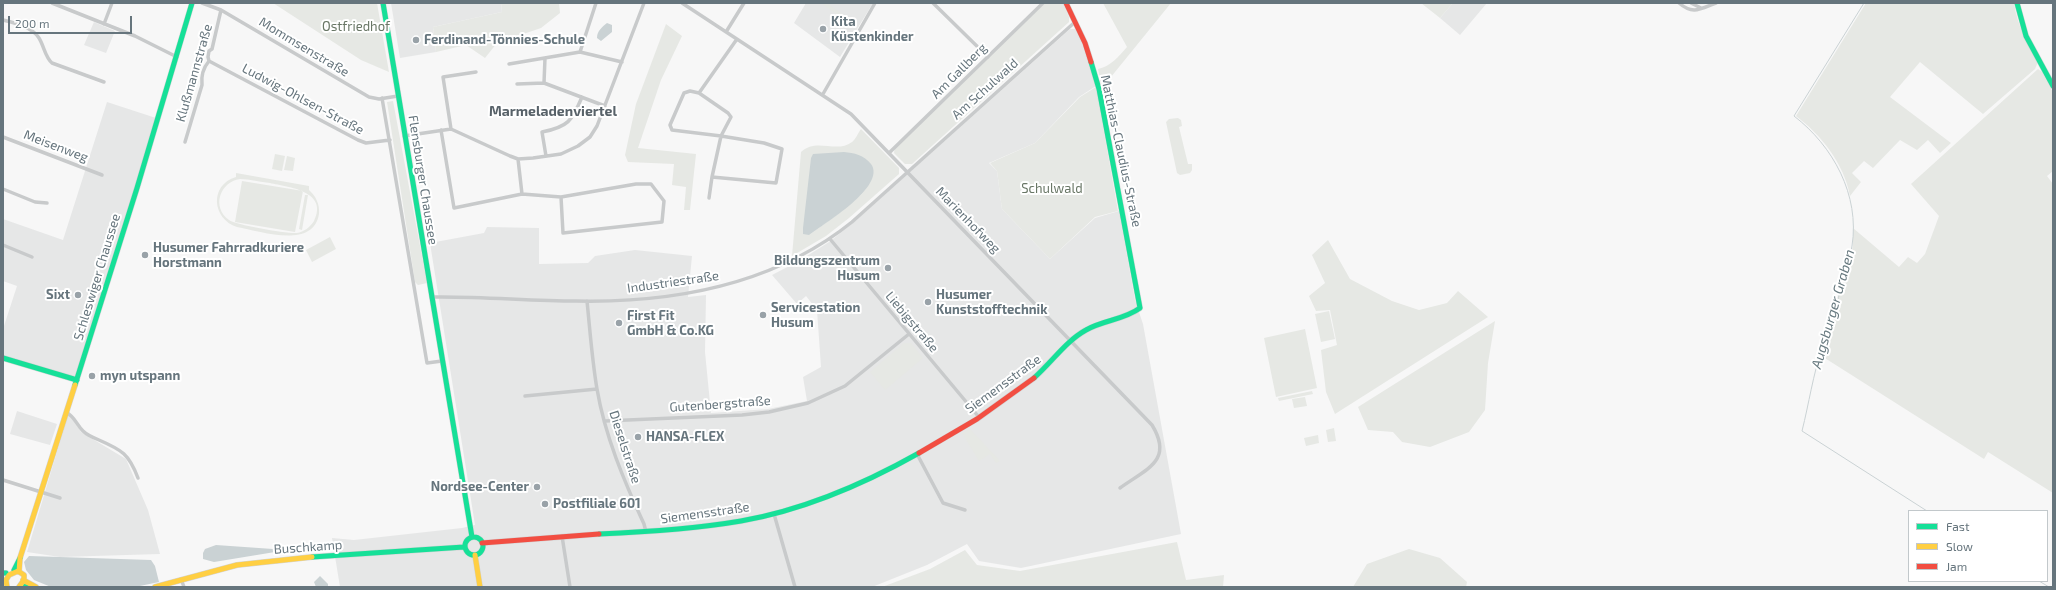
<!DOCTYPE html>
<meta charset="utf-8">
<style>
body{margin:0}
#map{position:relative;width:2056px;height:590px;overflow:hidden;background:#f7f7f7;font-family:"Exo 2",sans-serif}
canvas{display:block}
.frame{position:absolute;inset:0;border:4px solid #66757d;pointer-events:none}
.legend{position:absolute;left:1908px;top:510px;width:140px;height:72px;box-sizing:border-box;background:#fff;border:1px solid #c2c8cb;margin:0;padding:5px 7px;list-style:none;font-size:12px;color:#66757d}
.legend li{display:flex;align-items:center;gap:8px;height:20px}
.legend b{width:20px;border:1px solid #c2c8cb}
.scale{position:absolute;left:8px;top:16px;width:124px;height:18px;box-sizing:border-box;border:2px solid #66757d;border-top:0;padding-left:5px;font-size:12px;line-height:14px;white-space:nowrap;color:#66757d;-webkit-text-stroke:3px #fff;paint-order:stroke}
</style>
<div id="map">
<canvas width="2056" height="590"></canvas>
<div class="frame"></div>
<ul class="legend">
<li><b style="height:5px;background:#16e098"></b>Fast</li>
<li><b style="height:5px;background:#ffcf43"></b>Slow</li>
<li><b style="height:5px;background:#f24e42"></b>Jam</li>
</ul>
<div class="scale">200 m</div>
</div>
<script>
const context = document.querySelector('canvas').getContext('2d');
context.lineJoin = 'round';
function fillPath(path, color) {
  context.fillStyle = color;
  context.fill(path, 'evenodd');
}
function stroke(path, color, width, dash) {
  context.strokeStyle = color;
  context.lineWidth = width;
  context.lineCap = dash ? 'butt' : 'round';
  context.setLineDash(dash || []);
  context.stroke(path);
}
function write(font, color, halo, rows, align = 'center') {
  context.font = font + ' "Exo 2",sans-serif';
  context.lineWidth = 4;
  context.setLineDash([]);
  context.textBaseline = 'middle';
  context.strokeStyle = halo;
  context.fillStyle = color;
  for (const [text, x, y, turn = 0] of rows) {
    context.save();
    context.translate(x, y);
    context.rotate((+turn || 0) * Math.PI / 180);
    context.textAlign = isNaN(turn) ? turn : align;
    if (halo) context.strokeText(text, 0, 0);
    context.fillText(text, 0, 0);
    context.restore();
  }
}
const built = new Path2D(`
 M391,3h110l1,9 -69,15 3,25 -36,6z
 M806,3h67l-33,54 -46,-34z
 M1453,3h34l-27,32 -20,-17z
 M94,22l21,9 -9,22 -22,-8z
 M1070,29h5l6,12 15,45 -17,11 -44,46 -46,20 8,8 5,38 48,50 45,-41 24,-7 16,89 8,24 38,210 -160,34 -42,-7 -12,-17 -40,21 -55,22h-532l-8,-49 22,2 108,-12 13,-3 -45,-282 54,-10 3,-6 52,1v36l49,-1 7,-7 40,-6 57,6 -4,41 18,-2 -1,57 6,61 57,-4 39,-8 -4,-24 18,-10 -4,-57 -11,-14 -9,8 -25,-29 27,-14 30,-19 24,-19z
 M107,102l49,16 -80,261 -73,-22v-28l14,-43 -14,-5v-62l60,21z
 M17,411l40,13 -7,21 -40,-11z
 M68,415l4,2 9,15 45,27 22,51 12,44 -100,3 -33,-5z`);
const green = new Path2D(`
 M273,3h104l12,69 -28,-12z
 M501,3h58l1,10 -19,15 -44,15 -12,15 -19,-13 -30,7 -3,-25 69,-15z
 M821,3h6l22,16 -2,3z
 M1045,3h18l6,14v5l-157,142h-7l-11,-11 1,-6z
 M1103,3h68l-69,85 -4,-19c12,-2 21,-13 29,-22z
 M1421,3h32l-13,15z
 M1866,3h148c3,22 13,39 24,59l-3,7 -52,45 -63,-52 -30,35 61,46 -11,10 -12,-13 -11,10 -17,-10 -27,28 -9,-7 -12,12 9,9 -11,14c-6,-33 -29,-61 -54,-80z
 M666,24l16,12 -21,44 -23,68 58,6 -6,56h-6l2,-23 -14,-2 2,-21 -46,-2 -3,-7 11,-51z
 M2038,69l4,3 11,20v79l-6,5 6,8v309l-65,-41 -4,7 -164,-104 33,-109v-18l46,39 9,-10 9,6 8,-9 14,-38 -28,-32z
 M1096,87l22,124 -23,6 -45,42 -48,-50 -5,-38 -7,-8 45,-20 45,-46z
 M393,101l34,182 -9,2 -3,-3 -28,-180z
 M1178,118l3,2 1,6 -3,1 9,37h4v6l-2,3 -10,2 -3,-2 -11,-51 3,-3z
 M861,129l38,39v6l-50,44 -23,18 -34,20 9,-104c16,-15 35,2 51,-10 4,-3 6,-9 9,-13zM864,192l-25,21 -30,22z
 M275,154l10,2 -3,15 -10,-2z
 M287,156l8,2 -2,13 -9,-1z
 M236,173l73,13v4c7,6 11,15 10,24 -6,36 -59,17 -82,13 -25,-8 -28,-42 -1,-50zM240,179c10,0 20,3 30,4 18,4 59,8 44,38 -4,6 -10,11 -17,12 -9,1 -61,-8 -68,-13 -18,-13 -9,-38 11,-41z
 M242,181l61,10 -8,41 -60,-10z
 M305,195h3l-6,35 -3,-1z
 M330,237l6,12 -24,13 -6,-12z
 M1328,240l22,39 42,22 27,9 28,-7 11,-12 30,26 -153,97 -9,-22 -5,-42 16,-5 -7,-35 -14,1 -7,-15 16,-13 -13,-28z
 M1329,311l6,28 -14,3 -6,-28z
 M1495,321l-7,42 -3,47 -16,22 -39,15 -28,-5 -9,-10 -25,-2 -10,-23z
 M1305,329l12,59 -41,9 -12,-59z
 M904,343h7l12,15 -38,32 -15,-18z
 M1312,391l1,3 -34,7 -1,-3z
 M1305,397l2,9 -13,2 -2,-9z
 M1334,428l2,13 -8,1 -2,-12z
 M970,429l30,32 -4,2 -6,-9 -11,7 -17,-28z
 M1318,435l1,8 -13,3 -2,-8z
 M1177,542l9,38 38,-5 -1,12h-341l48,-18 35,-19 12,15 43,6z
 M1409,549l31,9 27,24 -1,5h-113l14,-23z`);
const water = new Path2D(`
 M607,23l5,2v7l-11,9 -4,-3c0,-7 5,-11 10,-15z
 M844,152c10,1 20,3 27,12 16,22 -47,60 -62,71l-6,-1v-6l8,-70 2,-4z
 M216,545l57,4 2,3 -61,10 -11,-3v-6l2,-4z
 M29,556l122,4 4,6 4,16 -24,5h-84l-17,-7 -8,-10 -2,-8z
 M320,576l8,8v3h-12l-2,-5z`);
const stream = new Path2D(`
 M1864,3l-70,113c39,30 66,79 58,130 -6,34 -20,69 -30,102 -9,27 -13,55 -20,83l125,80
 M2039,581l10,6`);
const street = new Path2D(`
 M52,3l83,33 42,21
 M202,3l19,7 148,87 10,2 19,-3
 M596,3l-16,49 42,10
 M682,3l169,111 301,311c22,36 -6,44 -32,63
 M933,3l55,54
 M1679,3c14,12 21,6 37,0
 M1691,3l10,5
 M3,20c12,3 29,7 36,18 5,8 6,19 13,25l52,19
 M104,24l8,-21
 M726,32l18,-29
 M209,61l149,79 8,3 24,-3
 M509,64l71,-12
 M544,83l61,23
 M517,84l27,-1 1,-25
 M699,93l29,20 3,4 -10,19 -49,-6 -2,-5 14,-32 6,-2 9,2 38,-54
 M823,94l52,-91
 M382,98l45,265 15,-2
 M451,129l-8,-52 33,-5
 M441,130l13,78 68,-14 39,3 75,-13h15l13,17 -2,21 -99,11 -2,-36
 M404,136l47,-7 59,27 8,3 15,-1 28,-4 17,-8 12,-9 7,-11 47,-123
 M3,137l99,38
 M185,142l17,-57c-1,-9 2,-18 7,-24l-1,-4 1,-6 3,-2 9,-39
 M889,153l154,-150
 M546,156l-4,-24c26,-5 30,-11 40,-35
 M518,159l4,35
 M3,189l32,13 12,1
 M709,198l3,-21 64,6 6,-34 -18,-6 -43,-7 -9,41
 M830,239l148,177
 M3,245l29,12
 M431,297c49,-1 97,4 145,4 98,2 199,-17 276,-79l223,-200
 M587,301c3,29 5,59 10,88 8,47 27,92 47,135l2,8
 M525,396l72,-7
 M66,412c9,5 10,12 17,19 4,4 11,7 16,9 23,10 30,14 39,38
 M605,421l137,-6 27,-3 39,-9 37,-17 64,-52
 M917,454l26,49 22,7
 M3,480l57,18
 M774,514l21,73
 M562,536l8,51
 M181,579l3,8`);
const fast = new Path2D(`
 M383,3l89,534
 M2017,3l9,33 27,50
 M3,358l74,22
 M1034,378c18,-16 32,-37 52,-48 17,-10 38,-10 54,-22l-41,-219 -8,-27
 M75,385l62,-197 55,-185
 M599,534c48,-2 95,-5 142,-13 63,-11 123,-37 178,-68
 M465 546a9 9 0 1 1 18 0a9 9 0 1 1-18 0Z
 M312,557l152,-10
 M14,570l6,-12
 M3,573h3
 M20,586l7,1`);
const slow = new Path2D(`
 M475,555l5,32
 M19,572l1,-14 55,-173
 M23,580l13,7
 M3,581h1
 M7,587l-1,-7 3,-5 9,-4 6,4v5l-5,7
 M155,587l82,-22 75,-8`);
const jam = new Path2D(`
 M1066,3l19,40 6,19
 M919,453l58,-34 57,-41
 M482,543l117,-9`);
const markers = [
 [823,29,4,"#99a2a8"],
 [416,40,4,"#99a2a8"],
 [145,255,4,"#99a2a8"],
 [888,268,4,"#99a2a8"],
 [78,295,4,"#99a2a8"],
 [928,302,4,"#99a2a8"],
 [763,315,4,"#99a2a8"],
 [619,323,4,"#99a2a8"],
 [92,376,4,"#99a2a8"],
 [638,437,4,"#99a2a8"],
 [537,487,4,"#99a2a8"],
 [545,504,4,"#99a2a8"]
];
const poiNames = [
 ["Kita",831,22],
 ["Küstenkinder",831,37],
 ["Ferdinand-Tönnies-Schule",424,40],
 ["Husumer Fahrradkuriere",153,248],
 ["Horstmann",153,263],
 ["Bildungszentrum",880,261,"right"],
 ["Husum",880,276,"right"],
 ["Sixt",70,295,"right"],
 ["Husumer",936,295],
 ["Kunststofftechnik",936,310],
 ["Servicestation",771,308],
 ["Husum",771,323],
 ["First Fit",627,316],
 ["GmbH & Co.KG",627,331],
 ["myn utspann",100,376],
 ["HANSA-FLEX",646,437],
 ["Nordsee-Center",529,487,"right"],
 ["Postfiliale 601",553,504]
];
const parkNames = [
 ["Ostfriedhof",356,27],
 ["Schulwald",1052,189]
];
const streetNames = [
 ["Mommsenstraße",304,47,31],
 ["Am Gallberg",959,71,-45],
 ["Klußmannstraße",194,73,-74],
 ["Am Schulwald",985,89,-42],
 ["Ludwig-Ohlsen-Straße",303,99,28],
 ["Meisenweg",56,146,21],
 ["Matthias-Claudius-Straße",1121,151,78],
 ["Flensburger Chaussee",423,180,81],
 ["Marienhofweg",968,220,46],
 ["Schleswiger Chaussee",97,277,-73],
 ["Industriestraße",673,282,-8],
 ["Liebigstraße",912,322,50],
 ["Siemensstraße",1003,384,-36],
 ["Gutenbergstraße",720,404,-4],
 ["Dieselstraße",625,447,72],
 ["Siemensstraße",705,513,-8],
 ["Buschkamp",308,547,-4]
];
const neighbourhoodNames = [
 ["Marmeladenviertel",553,111]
];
const waterNames = [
 ["Augsburger Graben",1833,309,-74]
];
fillPath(built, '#e6e7e7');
fillPath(green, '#e6e8e4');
fillPath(water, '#cad2d4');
stroke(stream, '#cad2d4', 1);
stroke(fast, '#d2d3d4', 6);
stroke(slow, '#d2d3d4', 6);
stroke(jam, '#d2d3d4', 6);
stroke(street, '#c8cacb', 3.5);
stroke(fast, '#16e098', 5);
stroke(slow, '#ffcf43', 5);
stroke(jam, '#f24e42', 5);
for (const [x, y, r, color] of markers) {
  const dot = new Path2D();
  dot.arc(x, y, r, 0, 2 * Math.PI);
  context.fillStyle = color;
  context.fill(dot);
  stroke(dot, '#fff', 1.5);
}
write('bold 13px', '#66757d', '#fff', poiNames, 'left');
write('13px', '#687665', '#fff', parkNames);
write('13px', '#66757d', '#fff', streetNames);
write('bold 14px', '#586269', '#fff', neighbourhoodNames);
write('italic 14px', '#67797f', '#fff', waterNames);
</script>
